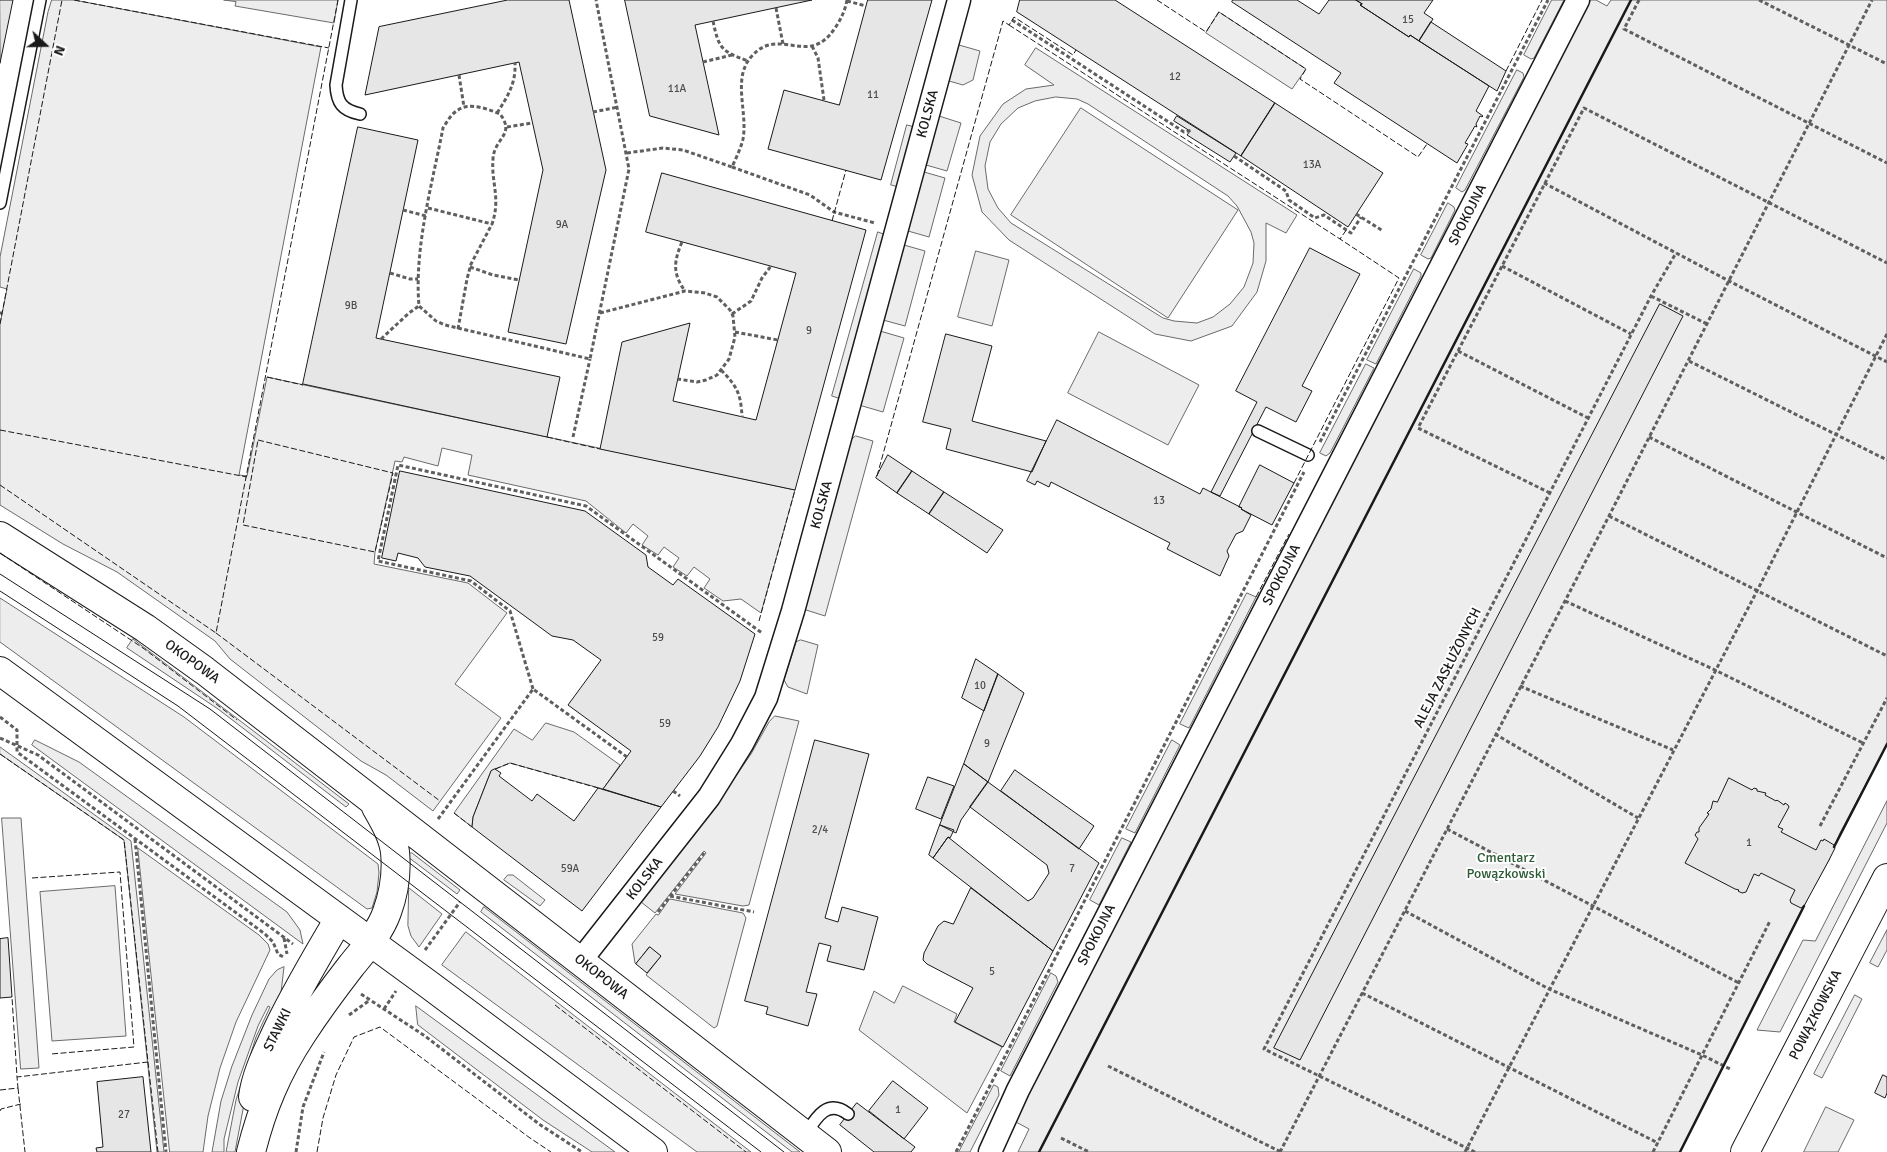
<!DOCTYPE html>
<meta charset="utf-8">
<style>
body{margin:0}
#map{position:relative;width:1887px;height:1152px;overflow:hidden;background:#fff;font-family:Signika,sans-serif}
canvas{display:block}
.north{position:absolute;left:20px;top:20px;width:50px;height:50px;-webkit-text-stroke:4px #fff;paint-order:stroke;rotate:111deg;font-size:14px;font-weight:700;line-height:20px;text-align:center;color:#1a1a1a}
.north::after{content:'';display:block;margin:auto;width:18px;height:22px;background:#1a1a1a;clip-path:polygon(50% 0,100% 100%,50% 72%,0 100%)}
</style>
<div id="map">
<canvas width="1887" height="1152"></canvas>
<div class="north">N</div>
</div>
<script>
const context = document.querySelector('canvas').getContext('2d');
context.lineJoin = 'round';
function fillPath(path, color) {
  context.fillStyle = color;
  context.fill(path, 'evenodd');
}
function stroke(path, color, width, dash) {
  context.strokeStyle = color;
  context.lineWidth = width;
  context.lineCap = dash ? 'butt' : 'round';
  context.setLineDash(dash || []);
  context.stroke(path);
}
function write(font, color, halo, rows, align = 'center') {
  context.font = font + ' Signika,sans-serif';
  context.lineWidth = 4;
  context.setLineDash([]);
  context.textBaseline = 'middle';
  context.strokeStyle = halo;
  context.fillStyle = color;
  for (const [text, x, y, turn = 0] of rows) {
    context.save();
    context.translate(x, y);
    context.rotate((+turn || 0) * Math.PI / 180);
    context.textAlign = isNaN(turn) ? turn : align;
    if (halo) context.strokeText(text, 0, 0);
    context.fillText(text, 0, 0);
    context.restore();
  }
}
const built = new Path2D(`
 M52,0h22l247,47 -82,428 8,1 20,-99 528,113 -34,123 -20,-14 -18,2 -19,-13 6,-9 -16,-12 -7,9 -14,-9 6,-9 -15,-11 -6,8 -16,-10 6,-9 -15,-12 -7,9 -40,-32 -118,-26 4,-20 -30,-7 -4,18 -34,-9 -2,5 -7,-1 -20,91 -1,12 94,19 39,30 -52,71 46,34 -68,93 -47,-36 -25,-14 -131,-102 -15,-18 -98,-69 -54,-28 -63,-39v-181l7,-35 -7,-2v-30l48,-245z
 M224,0h114l-4,23 -99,-17 1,-4z
 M1552,0h12l-30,58 -3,1 -7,-4z
 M1591,0h5l11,6 4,-6h276v744l-47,89 -11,27 -19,34 -130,258h-662l11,-23 -15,-8z
 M1219,12l87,57 -14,20 -86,-56z
 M959,45l21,6 -7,29 -10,5 -14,-4z
 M1036,48l261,167 -11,18 -20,-10v38l-9,31 -25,34 -41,15 -36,-7 -146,-94 -27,-28 -10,-37 8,-39 23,-32 23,-15 28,-4 -29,-20zM1056,97l21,2 11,5 140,92 9,10 14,26 3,11 -1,20 -9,24 -14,17 -17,13 -16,6 -23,-2 -11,-3 -152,-95 -13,-15 -10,-19 -3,-23 5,-24 11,-18 17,-16 17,-7z
 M1517,70l6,3 1,4 -59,113 -3,2 -6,-4z
 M1081,108l157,102 -70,108 -157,-103z
 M939,116l22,7 -14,48 -21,-6z
 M907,125l8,2 -16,60 -8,-2z
 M924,172l21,6 -16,59 -21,-6z
 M1448,203l6,4 1,3 -24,48 -3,1 -7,-4z
 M878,232l8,3 -45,164 -9,-3z
 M904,245l21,6 -20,75 -22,-6z
 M976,251l33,9 -17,66 -34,-9z
 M1414,269l7,4v3l-45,88 -9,-4z
 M880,331l24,7 -21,74 -24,-7z
 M1099,332l100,53 -31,60 -100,-52z
 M1366,364l8,4 -44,85 -4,3 -6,-3z
 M856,436l17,5 -48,175 -22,-7 48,-169z
 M1247,593l9,4 -67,131 -9,-4z
 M0,598l184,119 194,147 1,9 -2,19 -5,16 -5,1 -367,-267z
 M133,639l216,165 -3,3 -128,-98 -91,-61z
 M801,640l17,5 -11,49 -19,-7 -4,-7 12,-38z
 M775,716l24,5 -50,184 -6,1 -68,-12 31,-41 -2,-2 -49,62 -14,-11 70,-90 40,-58 18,-32z
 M546,723l28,9 46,33 -17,24 -93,-26 -19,8 -18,46 -1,10 -18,-14 60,-84 18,11z
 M35,740l44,22 208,150 13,18 3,14 -271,-199z
 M1172,740l8,5 -45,88 -9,-4z
 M0,747l131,94 33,311h-7l-33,-312 -124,-86z
 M1887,801v22l-107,209 -23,-2 46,-90 12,1z
 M2,818h19l18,250 -18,1z
 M1122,838l9,4 -32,63 -9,-5z
 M138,848l121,87 9,9 2,6 -34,72 -16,46 -12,48 -5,36h-33z
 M412,853l48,37 -3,4 -49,-37 1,-3z
 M508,875h5l32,25 -5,6 -36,-26z
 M115,886l11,150 -74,5 -12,-149z
 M409,888l33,26 -23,33 -8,-11 -3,-10z
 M670,899l73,14 3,5 -29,108 -3,2 -68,-53 15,-19 -12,-9 -13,17 -1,-1 -3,-19 24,-30 2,1z
 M484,907l316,245h-8l-311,-240z
 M1887,930v20l-9,17 -8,-4z
 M466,932l285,220h-54l-255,-187z
 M284,967l-3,26 -7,13 4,6 -31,76 -12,64h-9l10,-52 20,-63 14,-30 -2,-1 -10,20 -20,56 -14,57v13h-12l9,-51 11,-35 20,-51 17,-36 8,-9z
 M1051,973l5,3 2,6 -48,94 -9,-5z
 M903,986l54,28 -3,8 48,25 -35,66 -108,-83 15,-39 20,12z
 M1855,995l7,4 -40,79 -8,-4z
 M416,1006l199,146h-23l-49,-32 -125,-95z
 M994,1085l4,2 1,8 -29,57h-11z
 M1826,1107l28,13 -16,32h-34z`);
const building = new Path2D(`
 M0,0h13l-13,63z
 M508,0h61l37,170 -40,174 -58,-12 35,-162 -24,-108 -154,33 14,-68z
 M625,0h187l-117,25 24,110 -69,-19z
 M868,0h64l-51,180 -113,-31 16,-59 55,15z
 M1020,0h95l160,103 -34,53 -224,-144z
 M1233,0h64l22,14 10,-14h27l6,4 -2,1 49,32 1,-2 79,51 -13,25 7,5 -1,1 -2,-1 -4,8 1,3 -2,-1 -10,17 3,1 -11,19 -123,-80 7,-10 -109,-71z
 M1356,0h77l-9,13 9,6 -14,22 -9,-6 -1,2 -49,-32 2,-1z
 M1431,22l75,49 -9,20 -78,-50z
 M1275,103l108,70 -35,54 -107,-71z
 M1177,116l59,37 -6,9 -43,-27 3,-4 -16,-10z
 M358,127l60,13 -42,198 184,39 -13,60 -244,-53z
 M662,173l204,57 -71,260 -195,-41 22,-107 68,-19 -17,78 83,19 40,-147 -150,-41z
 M1310,248l50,26 -58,112 10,5 -16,31 -30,-15 -46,89 -9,-4 46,-90 -21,-11z
 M1660,304l23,12 -383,744 -26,-12z
 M946,334l46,12 -20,75 74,20 -14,31 -86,-23 5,-20 -28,-7z
 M1057,420l143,74 3,-6 39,20 -1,1 10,6 -8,16 -7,3 -9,17 2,5 -9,20 -53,-27 3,-6 -119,-61 -2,5 -12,-6 -2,4 -8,-4z
 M888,455l24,16 -15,22 -21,-15z
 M1260,465l34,18 -22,42 -31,-16 1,-1 -3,-1z
 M400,471l185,40 61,44 2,12 25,18 5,-6 77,55 -15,47 -22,46 -18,29 -39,51 -58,-18 28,-38 -63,-46 33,-45 -28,-20 -21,-4 -82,-60 -45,-9 -7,-9 -20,-5 -2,8 -14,-3z
 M912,471l32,21 -15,22 -32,-21z
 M944,492l59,38 -16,23 -58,-39z
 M976,659l22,15 -14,37 -22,-13z
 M998,674l26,19 -36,89 -24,-18z
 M815,740l54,14 -44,164 13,4 4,-15 36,10 -14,53 -37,-9 4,-15 -12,-3 -13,49 11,2 -9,32 -42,-12 2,-7 -23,-6z
 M964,764l24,18 -27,38 -5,13 -16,-8z
 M495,769l6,4 -2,3 33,25 5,-7 37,27 24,-33 63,19 -79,104 -110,-84 1,-10 18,-46z
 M1015,770l79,56 -15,23 -78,-58z
 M928,777l26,9 -13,33 -25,-10z
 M1729,778l23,12 2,-2 3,1v2l9,2 -1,2 11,6 1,-1 7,5 1,-2 3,2 1,2 -11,20 5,2 -2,3 35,18 5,-10 2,1 1,-2 10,6 1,3 -6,12 -25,46 -3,2 -10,-5 -1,-3 5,-10 -34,-17 -2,3 -5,-2 -8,18 -4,1 -4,-2 1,-1 -4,-1 -50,-26 13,-24 -3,-4 2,-3h2v-4l10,-14 -2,-1 4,-4 2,-8 4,1z
 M988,782l111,81 -46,88 -120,-93 15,-21 80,64 5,-3 16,-25 -2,-8 -77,-58z
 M940,825l14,5 -4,8 -2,-1 -15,21 -4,-3z
 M971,888l82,63 -50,96 -48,-25 18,-34 -46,-24 -4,-4 1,-7 14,-27 6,-5 9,3z
 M8,938l4,59 -12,1v-59z
 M650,947l11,9 -14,17 -11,-9z
 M1883,1075l4,2v16l-2,5 -10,-5z
 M143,1077l8,75h-54l-1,-4 7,-1 -6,-65z
 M893,1081l35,27 -24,31 -35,-28z
 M857,1103l58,44 -4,5h-37l-34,-27z`);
const path = new Path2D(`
 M1639,0l-15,29 263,134
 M1759,0l128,64
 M847,1l19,5
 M776,8l7,36
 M1012,20l172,112 8,-2
 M713,21c6,28 8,30 35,40
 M812,46l6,12 6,42
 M703,62l29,-7
 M459,75l5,32
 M593,112l25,-5
 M497,113c11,-17 19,-30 18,-50
 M507,127l25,-4
 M627,153l36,-5 20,2 49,17c4,-9 9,-19 11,-28 5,-27 -11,-60 8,-82 28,-33 57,12 84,-29 6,-9 10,-17 12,-28
 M1234,156l52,35 3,9 26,18 9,-3 27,18 10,-16
 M732,167l78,28 24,17 41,11
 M1544,183l185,98 158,81
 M428,208l64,16c9,-26 -1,-41 1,-65 1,-21 23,-24 7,-45 -11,-5 -32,-12 -42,-4 -7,4 -11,12 -15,18 -11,57 -29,120 -24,178l17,15 9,4 145,34 39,-190 -33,-169
 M403,210l23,6
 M1356,214l27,17
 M682,242c-8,19 -10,31 3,49
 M1502,266l129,68
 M470,267l23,8 26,5
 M390,273l20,6h8
 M1651,296l56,28
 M0,313h2
 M600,313l85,-22 20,2 12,4 13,13 3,6 2,21 -6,22 -12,16 -11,5 -9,2 -19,-3
 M732,314l19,-13 11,-23 9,-12
 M458,329l9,-50 4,-15 21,-40
 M735,332l43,8
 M381,339l28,-26 10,-7
 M1458,351l130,67
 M1689,361l198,99
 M721,370c16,16 20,24 21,47
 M573,437l17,-78
 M1649,437l238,121
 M1320,442l228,-442
 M1550,493l-132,-65 166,-320 303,155
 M1609,516l278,140
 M1565,601l150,69 148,73
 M1520,686l153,64
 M533,689l-23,-78 -39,-30 -93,-20 20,-96 188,41 176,127
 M0,717l17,13v22l248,182 8,8 5,12 7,4
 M1495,734l143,84
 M0,738l38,17 255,189
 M673,791l7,5
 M438,819l95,-130 94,68
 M1820,826l67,-128
 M1447,829l292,154
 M135,839l31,313
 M670,896l84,16
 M1405,911l144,78 153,66 30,15
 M658,912l46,-59
 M284,938l3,16
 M425,950l35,-48
 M1362,993l296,150
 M361,994l64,42 114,88 43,28
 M384,1009l12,-18
 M349,1015l21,-15
 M1108,1066l173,86
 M1061,1138l28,14
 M296,1152l7,-45 21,-55
 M956,1152l348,-680
 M1280,1152l329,-636 263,-516
 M1465,1152l292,-561 130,-257
 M1475,1152l-211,-103 387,-753 25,-43
 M1653,1152l117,-231`);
const lane = new Path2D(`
 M351,0l-15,85c1,18 6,25 24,29
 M0,203l40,-203
 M1258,431l50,24
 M805,1135c11,-17 22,-37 43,-21`);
const street = new Path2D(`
 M581,960l128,-163 33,-53 24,-46 27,-87 166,-611
 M990,1152l28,-62 560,-1090`);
const secondary = new Path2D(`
 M0,536l145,92 60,43 622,481
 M0,671l428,313 225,168
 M253,1097c3,-23 14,-44 24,-66 18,-38 40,-75 62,-112
 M251,1152c11,-44 26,-80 51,-118 15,-23 32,-46 49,-68 13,-16 29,-34 36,-54 7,-19 10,-40 8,-60 -2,-16 -11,-31 -19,-45
 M1745,1152l142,-274`);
const tram = new Path2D(`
 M0,574l210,135 574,443
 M0,591l178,115 583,446`);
const fence = new Path2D(`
 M74,0l255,48
 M1157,0l49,32 13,-20 87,57 -6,10 118,78 9,-13
 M1009,25l331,214
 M1506,71l36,-71
 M832,221l14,-51
 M0,324l62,-324
 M267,377l36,8
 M0,430l247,47
 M547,437l53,12
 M258,440l135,33 -18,79 -132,-27z
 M877,476l126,-455 6,4 5,-8 59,38 3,-5
 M1294,483l105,-205 -59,-39 7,-10
 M0,485l216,148 122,-633
 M0,553l143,95 94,72
 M1256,597l33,-63
 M759,621l36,-131
 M216,633l224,168
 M0,754l124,86 24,222 -131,15 -5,-80
 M495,769l15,-6 88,25
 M454,813l18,14
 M32,878l88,-6 14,175 -83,7
 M555,1005l191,147
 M148,1062l10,90
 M18,1088l7,64
 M0,1090l18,-2 -1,-11
 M0,1111l1,-2 20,-5
 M317,1152l6,-34 13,-43 18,-38 26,-10 150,111 21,14`);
const wall = new Path2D(`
 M1834,847l53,-103
 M1039,1152l592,-1152
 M1680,1152l124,-246`);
const numberNames = [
 ["15",1408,20],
 ["12",1175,77],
 ["11A",677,89],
 ["11",873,95],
 ["13A",1312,165],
 ["9A",562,225],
 ["9B",351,306],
 ["9",809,331],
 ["13",1159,501],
 ["59",658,638],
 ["10",980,686],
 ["59",665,724],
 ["9",987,744],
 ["2/4",820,830],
 ["1",1749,843],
 ["59A",570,869],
 ["7",1072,869],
 ["5",992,972],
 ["1",898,1110],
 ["27",124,1115]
];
const streetNames = [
 ["KOLSKA",928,114,-75],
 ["SPOKOJNA",1468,215,-63],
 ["KOLSKA",822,505,-75],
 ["SPOKOJNA",1282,575,-63],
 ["OKOPOWA",192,662,36],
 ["ALEJA ZASŁUŻONYCH",1448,668,-63],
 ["KOLSKA",645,879,-52],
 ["SPOKOJNA",1097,935,-63],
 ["OKOPOWA",601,977,38],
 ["POWĄZKOWSKA",1816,1015,-63],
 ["STAWKI",278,1030,-64]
];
const parkNames = [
 ["Cmentarz",1506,858],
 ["Powązkowski",1506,874]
];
fillPath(built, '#ededed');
stroke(built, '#6a6a6a', 1);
fillPath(building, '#e6e6e6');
stroke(building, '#1a1a1a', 1);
stroke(lane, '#1a1a1a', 14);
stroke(street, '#1a1a1a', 25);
stroke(secondary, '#1a1a1a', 30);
stroke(path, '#5f5f5f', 3, [4, 2.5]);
stroke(lane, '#fff', 11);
stroke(street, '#fff', 22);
stroke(secondary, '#fff', 28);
stroke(tram, '#1a1a1a', 1);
stroke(fence, '#1a1a1a', 1, [6, 2.5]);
stroke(wall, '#1a1a1a', 2.5);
write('11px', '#4d4d4d', null, numberNames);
write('14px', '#1a1a1a', '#fff', streetNames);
write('14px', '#2b5a34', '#fff', parkNames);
</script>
